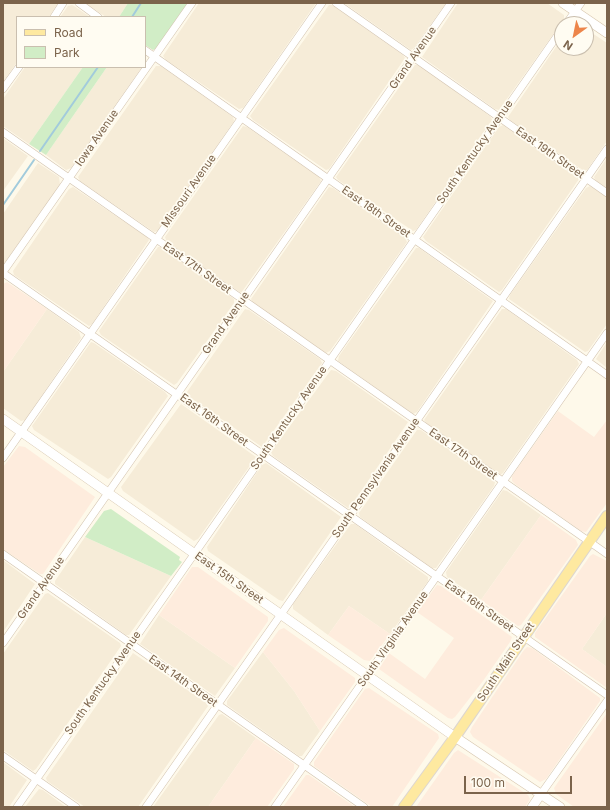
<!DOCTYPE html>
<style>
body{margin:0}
#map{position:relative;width:610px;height:810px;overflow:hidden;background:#fef9ea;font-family:Inter,sans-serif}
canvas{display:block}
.frame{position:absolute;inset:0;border:4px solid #7b634b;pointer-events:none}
.legend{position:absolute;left:16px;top:16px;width:130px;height:52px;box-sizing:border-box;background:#fffcf2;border:1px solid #cabfaf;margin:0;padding:5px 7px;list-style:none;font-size:12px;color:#7b634b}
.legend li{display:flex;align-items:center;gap:8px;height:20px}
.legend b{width:20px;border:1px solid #cabfaf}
.north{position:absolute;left:554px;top:16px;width:40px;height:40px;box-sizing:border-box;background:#fffcf2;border:1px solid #cabfaf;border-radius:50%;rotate:213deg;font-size:11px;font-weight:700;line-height:16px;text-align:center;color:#7b634b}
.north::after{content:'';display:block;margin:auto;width:14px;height:18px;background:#ed854a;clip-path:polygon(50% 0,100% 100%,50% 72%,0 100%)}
.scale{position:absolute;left:464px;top:776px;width:108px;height:18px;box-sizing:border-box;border:2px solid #7b634b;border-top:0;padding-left:5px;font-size:12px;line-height:14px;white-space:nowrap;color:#7b634b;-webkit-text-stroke:3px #fffcf2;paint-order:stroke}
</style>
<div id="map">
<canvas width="610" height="810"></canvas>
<div class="frame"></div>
<ul class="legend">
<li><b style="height:5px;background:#fee9a0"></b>Road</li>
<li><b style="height:11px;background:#d1edc6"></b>Park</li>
</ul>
<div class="north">N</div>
<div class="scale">100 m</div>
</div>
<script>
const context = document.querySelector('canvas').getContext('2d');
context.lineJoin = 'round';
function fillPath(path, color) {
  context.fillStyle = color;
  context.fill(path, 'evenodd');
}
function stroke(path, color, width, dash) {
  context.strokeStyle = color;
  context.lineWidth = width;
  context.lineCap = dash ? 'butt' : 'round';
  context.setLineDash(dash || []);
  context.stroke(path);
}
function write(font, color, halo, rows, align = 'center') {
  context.font = font + ' Inter,sans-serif';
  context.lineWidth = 3.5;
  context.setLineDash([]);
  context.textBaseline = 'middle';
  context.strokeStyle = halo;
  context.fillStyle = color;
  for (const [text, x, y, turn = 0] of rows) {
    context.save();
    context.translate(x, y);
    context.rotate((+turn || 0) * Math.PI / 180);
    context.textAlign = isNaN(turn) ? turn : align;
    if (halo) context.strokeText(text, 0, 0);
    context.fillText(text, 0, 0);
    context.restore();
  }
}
const residential = new Path2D(`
 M3,3h55l-9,14h-32v45l-14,20z
 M85,3h43l-9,14h-13z
 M199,3h117l-73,105 -4,1 -73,-49 -3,-4z
 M344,3h102l-32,45 -3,2z
 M458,3h89l17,12v4l-65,91 -4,-1 -73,-52z
 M72,5l2,1 16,11h-30l8,-11z
 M329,5h3l71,50 2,3 -76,111 -3,1 -73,-50 -3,-4z
 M586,29l21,14v98l-20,29 -3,1 -74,-51 -2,-3 54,-79v10h24z
 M415,65h4l72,52 1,3 -76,110 -3,1 -75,-51 -2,-3z
 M156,66h5l72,51 1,4 -76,110 -4,1 -74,-51 -2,-4z
 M25,67h58l-54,77 -26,-18v-27z
 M107,67h35l-71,101 -5,2 -20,-15z
 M503,125l76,54 -77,111 -3,2 -73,-51 -3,-4 76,-110z
 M243,126l4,1 72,50 2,4 -80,112 -74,-51 -2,-5z
 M3,138l25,18 -25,35z
 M607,158v30l-11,-7 -2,-4z
 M38,163l21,14 1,8 -57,80v-51z
 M590,186l17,11v127l-19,27 -3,1 -76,-53 1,-4 76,-107z
 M73,187l74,50 2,3 -57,84 -3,2 -75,-51 -1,-4 56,-82z
 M329,187l4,1 72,50 2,4 -77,109 -4,2 -73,-50 -2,-4z
 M158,247h4l72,52v4l-57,80 -3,2 -73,-50 -2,-4z
 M416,248h3l74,53 -76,111 -4,2 -75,-53 1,-5z
 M47,309l32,23 2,6 -56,82 -4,1 -18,-13v-36z
 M245,309l4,1 71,49 2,4 -60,84 -74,-51 -1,-4z
 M502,309h4l71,51 2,4 -76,109 -3,2 -73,-51 -3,-4z
 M91,342l3,1 71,49 3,4 -57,81 -3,2 -74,-49 -2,-4z
 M607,342v26l-11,-9z
 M331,370l5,1 72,51 -57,84 -3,2 -75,-52 -2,-4z
 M181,404l75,53 -58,82 -4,2 -71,-50 -2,-4z
 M417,430h4l74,52 -1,4 -58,82h-4l-72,-51 -1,-4z
 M266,463l75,54 -58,84 -4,-1 -71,-49 -1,-4 55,-82z
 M503,490l4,1 34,24 -60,85 -34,-23 -1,-5z
 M351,524h4l73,53v4l-38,53 -41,-28 -21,29 -35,-26v-5z
 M85,537l86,39 -42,59h-3l-71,-51v-3z
 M3,560l32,24 -32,48z
 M48,593l72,50 1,3 -85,123 -3,2 -30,-21v-96l42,-60z
 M607,613v54l-25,-18z
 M159,615l76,53 -20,28 -75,-52z
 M263,652l31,39 26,40 -18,25h-3l-72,-51v-4z
 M133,653l72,49 3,4 -70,101h-53l-38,-26 -1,-3z
 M222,714l34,24 -48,69h-55l66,-92z
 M3,762l24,18 -18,27h-6z
 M39,789l4,1 23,17h-41z`);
const commercial = new Path2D(`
 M7,282l40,27 -44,63v-88z
 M558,411l36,26 13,-17v83l-21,29 -5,-1 -66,-47 -3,-3v-5z
 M19,446l6,1 70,50 -52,77h-3l-37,-25v-82z
 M541,515l35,25 2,5 -57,80 -3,1 -37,-26z
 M593,554l14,7v52l-25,36 25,18v21l-72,-51v-4l55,-77z
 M192,567h6l70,50v4l-33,47 -76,-53z
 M437,585l4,1 71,51 -2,5 -27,39 -28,36 -3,2 -4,-1 -69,-49 10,-16 36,26 29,-41 -37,-26z
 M349,606l41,28 -20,27 -6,-1 -36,-25z
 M284,628l71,50v4l-35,49 -26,-40 -31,-39 16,-22z
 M527,647l5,1 68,50v3l-54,78 -6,3 -67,-45 -3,-5 2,-5 52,-77z
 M369,688l69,46 1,4 -47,69h-20l-58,-41v-4l51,-73z
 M607,713v94h-33l-18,-13 -2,-6z
 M256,738l38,26v5l-27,38h-59z
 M458,750l70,45 2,4 -5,8h-109l38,-54z
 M306,775h3l46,32h-72z`);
const green = new Path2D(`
 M128,3h60l-31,45 -4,2 -8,-5v-28h-26z
 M83,67h24l-61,88 -17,-11z
 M111,509l69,48 -1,3 3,2 -11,14 -86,-39 19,-26z`);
const stream = new Path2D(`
 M132,17l9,-14
 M40,151l58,-84
 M3,205l31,-45`);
const street = new Path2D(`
 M79,3l19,14
 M336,3l271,190
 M54,17l9,-14
 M566,24l15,-21
 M145,50l462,325
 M3,89l16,-22
 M3,132l604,422
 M3,272l189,-269
 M3,273l604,422
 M3,458l319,-455
 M3,554l361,253
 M3,643l448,-640
 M3,756l73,51
 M541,794l66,-93
 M17,807l545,-778
 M146,807l461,-658
 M275,807l332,-474`);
const secondary = new Path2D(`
 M563,3l44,30
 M3,419l452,318 105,70
 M532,807l9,-13`);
const primary = new Path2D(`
 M404,807l51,-70 152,-221`);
const streetNames = [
 ["Grand Avenue",413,58,-55],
 ["Iowa Avenue",97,138,-55],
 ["South Kentucky Avenue",475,152,-55],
 ["East 19th Street",550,153,35],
 ["Missouri Avenue",189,191,-55],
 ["East 18th Street",376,212,35],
 ["East 17th Street",197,268,35],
 ["Grand Avenue",226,323,-55],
 ["South Kentucky Avenue",289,418,-55],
 ["East 16th Street",214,420,36],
 ["East 17th Street",463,454,35],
 ["South Pennsylvania Avenue",376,478,-55],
 ["East 15th Street",229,578,35],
 ["Grand Avenue",41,588,-55],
 ["East 16th Street",479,606,35],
 ["South Virginia Avenue",393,639,-55],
 ["South Main Street",506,662,-56],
 ["East 14th Street",183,681,35],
 ["South Kentucky Avenue",103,683,-55]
];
fillPath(residential, '#f6ecd8');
fillPath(commercial, '#feecdd');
fillPath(green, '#d1edc6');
stroke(stream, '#a2cbdc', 2);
stroke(street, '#d2c2ae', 8);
stroke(secondary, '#d5c4ab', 10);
stroke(primary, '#ddd6d0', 12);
stroke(street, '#fff', 7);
stroke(secondary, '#fff', 9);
stroke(primary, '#fee9a0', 10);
write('11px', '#7b634b', '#fffcf2', streetNames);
</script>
